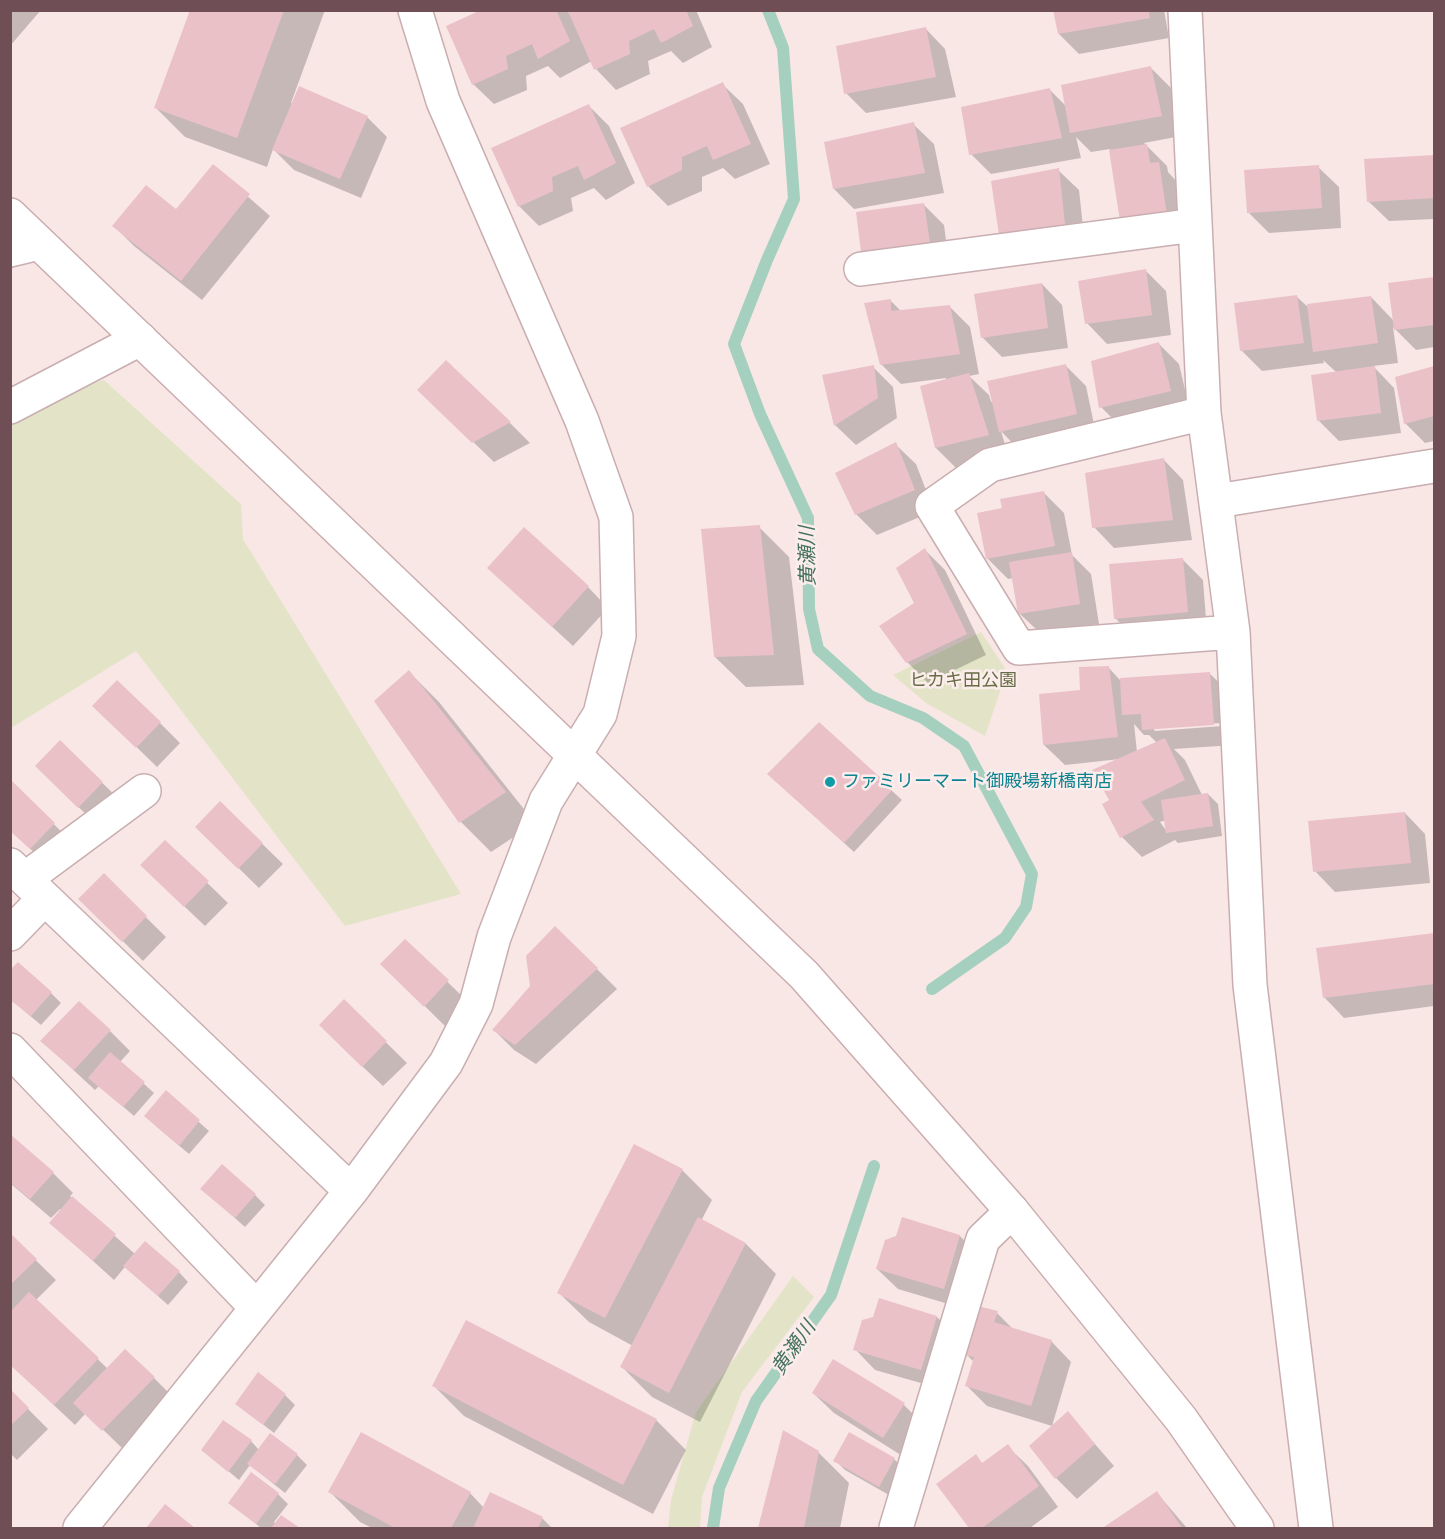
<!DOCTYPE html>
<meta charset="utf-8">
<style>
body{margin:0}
#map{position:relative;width:1445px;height:1539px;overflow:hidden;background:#f9e7e6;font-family:Montserrat,sans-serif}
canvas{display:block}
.frame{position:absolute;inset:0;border:12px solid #6f4e55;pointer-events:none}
</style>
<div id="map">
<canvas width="1445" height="1539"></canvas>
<div class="frame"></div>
</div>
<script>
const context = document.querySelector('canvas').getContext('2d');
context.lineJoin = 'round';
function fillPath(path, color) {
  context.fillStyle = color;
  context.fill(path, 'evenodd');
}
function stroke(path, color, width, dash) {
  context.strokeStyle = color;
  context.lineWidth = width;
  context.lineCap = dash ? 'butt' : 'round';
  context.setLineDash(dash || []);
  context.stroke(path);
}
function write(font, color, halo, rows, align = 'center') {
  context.font = font + ' Montserrat,"Noto Sans JP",sans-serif';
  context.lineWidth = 5;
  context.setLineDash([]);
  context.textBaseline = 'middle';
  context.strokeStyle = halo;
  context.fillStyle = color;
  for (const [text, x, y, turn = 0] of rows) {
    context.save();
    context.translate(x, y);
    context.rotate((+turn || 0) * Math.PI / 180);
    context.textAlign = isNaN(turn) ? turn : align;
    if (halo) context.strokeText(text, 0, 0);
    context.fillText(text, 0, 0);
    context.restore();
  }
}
const green = new Path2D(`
 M104,380l137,124 2,35 218,355 -116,32 -209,-275 -125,77v-316z
 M981,632l26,39 -22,65 -59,-33 -33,-28z
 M793,1276l21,21 -72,95 -40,105 -2,31h-32l3,-28 25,-88z`);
const shadow = new Path2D(`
 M10,10h31l-31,36z
 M191,10h134l-34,93 76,14 20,20 -26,61 -67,-28 -21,-21 -6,18 -82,-30 -30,-30z
 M485,10h82l1,3 6,-3h122l16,37 -29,16 -12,-12 -23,10 2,13 -34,16 -20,-21 -4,-8 -32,17 -12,-12 -22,10 1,14 -33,14 -21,-20z
 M1055,10h109l5,28 -90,16 -20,-20z
 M925,28l20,21 11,48 -90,16 -20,-20z
 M1151,68l20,20 10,48 -37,7 23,23 1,6 11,12 8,51 -66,-14 -11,-72 -19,3 -15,-15 5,21 -90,16 -20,-20 79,-64 17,17z
 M722,84l21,20 27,60 -35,15 -12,-11 -21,9v14l-34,15 -20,-20z
 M589,106l20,20 26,57 -29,17 -12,-12 -23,10 2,13 -34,15 -20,-20z
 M913,124l21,20 10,49 -90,16 -20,-20z
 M1434,156v63l-45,2 -21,-20 -3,-41z
 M213,166l57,50 -68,84 -68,-54 -20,-20 63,-15z
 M1318,167l21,20 2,41 -72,5 -20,-20z
 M1058,170l21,20 6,55 -65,10z
 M924,205l20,20 5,38 -66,9 -20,-21z
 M1146,271l20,20 5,44 -64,9 -20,-21z
 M1434,278v69l-18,3 -23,-23 5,36 -25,3 21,22 7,45 -62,8 -20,-20 17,-49 -13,-12 1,3 -62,8 -21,-21 56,-53 12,11 62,-11 23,24 -5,-37z
 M1042,284l20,21 6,43 -66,9 -20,-20z
 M891,301l10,10 49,-4 20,20 9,47 -10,2 20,19 2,7 75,-36 20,20 10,48 -76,17 -19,-20 7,24 -52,13 -20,-20 10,-70 -45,6 -20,-20z
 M1159,344l20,20 11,47 -69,16 -20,-20z
 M446,362l64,61 20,20 -36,19 -54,-52z
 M873,367l20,20 4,31 -41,27 -21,-20z
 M1434,367v74l-9,2 -20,-20 -8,-45z
 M895,444l21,20 18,47 -57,24 -21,-21z
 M1163,459l20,21 9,60 -78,8 -20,-21z
 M1044,493l20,20 8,42 19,19 8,50 -59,9 -21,-20 -6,-35 -5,1 -21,-21 17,-49z
 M759,527l30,30 15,128 -58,2 -31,-30z
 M925,550l20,20 41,85 -58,28 -21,-21 -26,-36 35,-23z
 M1182,559l21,21 4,52 -71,6 -21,-20z
 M588,587l20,21 -35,38 -63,-58z
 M1109,668l11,12 89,-7 21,20 4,52 -60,4 11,11 17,35 6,-1 10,10 4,32 -44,7 -3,-3 -33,17 -20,-20 -11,-37 9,-41 -55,6 -21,-20 37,-54zM1221,723l1,3 -67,5 -2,-3zM1134,724l10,11h5l8,8 -20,9zM1166,820l2,13 -8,-11z
 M409,672l30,30 96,121 -44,29 -30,-30 -85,-121z
 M160,723l20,20 -23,24 -42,-41z
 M819,724l83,76 -48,52 -75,-68z
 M60,742l63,61 -24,24 -42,-41z
 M12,783l62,61 -23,25 -41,-40z
 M220,803l63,61 -24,24 -42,-41z
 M1405,813l20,21 5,49 -95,9 -20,-21z
 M165,842l63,61 -23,23 -42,-40z
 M104,876l62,61 -23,24 -63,-62z
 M1434,935v71l-90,12 -20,-21 -6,-47z
 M406,941l62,61 -23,24 -63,-62z
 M597,969l20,20 -81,75 -22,-14 -20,-20 37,-44z
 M51,993l10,10 -20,22 -31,-26z
 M344,1001l63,62 -24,23 -42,-40z
 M110,1031l20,20 -10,11 34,31 -20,23 -35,-30 -4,4 -53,-49z
 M166,1093l43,38 -20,23 -33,-28z
 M11,1136l42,37 20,20 -3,3 65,58 44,18 9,10 -20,23 -43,-38 -11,13 -63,-57 11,-12 -2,-2 -9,9 -41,-35z
 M682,1170l30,30 -11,21 45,23 30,30 -76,148 -48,-25 -30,-30 11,-21 -44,-24 -31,-30z
 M202,1189l53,6 10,10 -20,22z
 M903,1219l57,17 20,21 -15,52 -67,-20 -21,-20 20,-32z
 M10,1235l46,45 -20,20 72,69 46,9 20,20 -50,52 -38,-37 -11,12 -65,-61z
 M997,1313l17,17 37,11 20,21 -19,64 -65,-20 -20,-20 7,-24 -8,-8z
 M937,1317l20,20 -15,52 -67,-19 -20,-21z
 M434,1386l222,34 30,30 -33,64 -189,-98z
 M10,1391l38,38 -31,31 -7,-7z
 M813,1393l91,12 20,20 -20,32 -70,-44z
 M285,1395l10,10 -21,28 -37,-29z
 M1068,1413l46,53 -37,33 -21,-21 -25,-32z
 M784,1432l35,21 30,30 -9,45h-81z
 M251,1441l8,9 38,5 10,10 -22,28 -35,-28 -11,15 -36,-30z
 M1007,1446l21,20 30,41 -28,21h-59l-33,-44 38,-28 7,8z
 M894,1459l10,10 -15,26 -44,-25 -10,-10z
 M330,1492l140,1 14,15 7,-14 52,25 9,9h-180l-12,-6z
 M1157,1493l30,35h-80l-1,-1z
 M278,1494l10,10 -14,18 2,2 6,-7 15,11h-36l-31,-25z
 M166,1506l26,22h-44z`);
const stream = new Path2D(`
 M768,10l15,38 11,151 -27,61 -33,84 26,70 48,104 1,91 9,40 52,47 53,22 41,28 68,128 -6,33 -21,31 -73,51
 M713,1528l6,-40 37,-87 75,-106 43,-129`);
const building = new Path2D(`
 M190,10h94l-47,128 -83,-30z
 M481,10h75l14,31 -32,18 -6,-15 -26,12 2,13 -36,16 -26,-59z
 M686,10l7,16 -32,17 -7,-14 -25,12 1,13 -36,16 -26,-59z
 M1053,10h95l2,8 -92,16z
 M926,27l10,50 -92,17 -8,-48z
 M1151,66l11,50 -92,17 -9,-48z
 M723,82l28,62 -38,16 -6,-14 -25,11v13l-35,17 -27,-59z
 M299,86l69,30 -28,63 -68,-29z
 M1050,88l12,50 -93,17 -8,-48z
 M589,104l27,59 -32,17 -6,-14 -26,11 1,14 -35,16 -27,-59z
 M914,122l11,51 -92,16 -9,-47z
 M1147,144l3,19 9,-1 8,53 -47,6 -11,-71z
 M1434,155v43l-67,4 -3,-43z
 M213,164l37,30 -69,87 -69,-55 34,-41 30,24z
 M1319,165l3,43 -75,5 -3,-43z
 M1059,168l6,57 -66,10 -8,-54z
 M924,203l6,40 -69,9 -5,-40z
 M1146,269l6,46 -67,9 -7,-43z
 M1434,277v48l-40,5 -6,-47z
 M1042,283l6,45 -67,10 -7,-44z
 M1297,295l7,48 -64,8 -6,-48z
 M1371,296l7,47 -65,9 -6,-48z
 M891,299v12l59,-6 10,49 -80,11 -16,-62z
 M1159,342l12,49 -72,17 -8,-47z
 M446,360l65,62 -39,21 -55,-53z
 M1066,364l11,50 -78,18 -12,-51z
 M874,365l4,33 -44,28 -12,-51z
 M1375,366l6,47 -64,8 -6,-46z
 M1434,366v50l-30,8 -9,-47z
 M969,373l20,62 -54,13 -15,-62z
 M896,442l19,48 -60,25 -20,-42z
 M1164,458l9,62 -81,8 -7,-55z
 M1044,491l11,55 -69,13 -9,-46 25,-5 -2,-9z
 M760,525l14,130 -60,2 -13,-128z
 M524,527l65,59 -37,41 -65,-59z
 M925,548l42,86 -61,29 -27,-37 35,-23 -18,-35z
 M1072,552l8,52 -62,10 -9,-52z
 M1183,558l5,54 -74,7 -5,-55z
 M1109,666l9,71 -75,8 -4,-51 41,-4 -1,-23z
 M409,670l97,122 -47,31 -85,-122z
 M1210,672l4,53 -72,5 -1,-16 -19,1 -2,-37z
 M117,680l44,42 -25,26 -44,-42z
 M819,722l74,67 -49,54 -77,-69z
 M1165,738l20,42 -44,22 13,18 -34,18 -18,-34 7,-4 -17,-30z
 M60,740l43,42 -25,26 -43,-42z
 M12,781l43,42 -25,26 -20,-18z
 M1208,793l5,33 -47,7 -5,-33z
 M220,801l43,42 -25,26 -43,-42z
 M1405,812l6,51 -98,9 -5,-51z
 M165,840l44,41 -25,26 -44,-42z
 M104,873l43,43 -25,26 -44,-43z
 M555,926l43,42 -83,77 -23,-15 38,-44 -4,-30z
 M1434,933v51l-111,14 -7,-50z
 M405,939l44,41 -25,27 -44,-43z
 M18,962l34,30 -21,24 -21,-16v-30z
 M344,999l43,42 -25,26 -43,-42z
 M79,1001l32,29 -37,40 -34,-29z
 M110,1052l35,30 -22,25 -35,-29z
 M166,1090l34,30 -21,26 -35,-30z
 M10,1134l44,38 -24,27 -20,-17z
 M634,1144l49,25 -78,149 -48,-25z
 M222,1164l34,30 -21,24 -35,-29z
 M72,1196l44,38 -23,27 -44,-38z
 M698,1217l48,26 -77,150 -49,-26z
 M902,1217l58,18 -16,54 -68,-20 9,-29 11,-4z
 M10,1233l27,26 -27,26z
 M145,1241l35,30 -22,25 -35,-30z
 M29,1292l70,66 -45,47 -44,-40v-53z
 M879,1298l58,18 -16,54 -68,-20 9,-30 11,-3z
 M978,1306l20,5 -4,11 58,18 -21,66 -66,-20 9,-29 -10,-2z
 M466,1320l191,99 -34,66 -191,-99z
 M125,1349l30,28 -53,54 -29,-28z
 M833,1359l72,44 -22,35 -71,-45z
 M258,1372l28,22 -23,31 -28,-21z
 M10,1389l19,19 -19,18z
 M1068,1411l27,33 -40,35 -26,-33z
 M223,1420l29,20 -24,32 -27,-22z
 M783,1430l36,21 -15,77h-46z
 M361,1432l110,60 -20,36h-56l-67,-36z
 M849,1432l46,26 -16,29 -46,-26z
 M270,1433l28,21 -23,30 -28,-20z
 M1008,1444l31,42 -57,42h-13l-33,-44 40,-30 6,9z
 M251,1472l28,21 -23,31 -28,-21z
 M1157,1491l25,37h-77l-1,-1z
 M490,1492l53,25 -5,11h-65z
 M165,1504l30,24h-49z
 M281,1515l19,13h-29z`);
const street = new Path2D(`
 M1185,10l19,403 29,219 17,353 66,543
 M10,250l29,-7
 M861,269l334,-44
 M10,407l130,-68
 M1204,413l-214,52 -58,41 87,142 214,-16
 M1217,501l217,-35
 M10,865l341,326
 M25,879l119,-88
 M10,934l34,-35
 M10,1050l246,257
 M80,1528l271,-337 95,-128 30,-59 18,-67 52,-136 54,-87 19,-78 -3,-119 -34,-96 -139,-320 -28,-91
 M896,1528l87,-289 29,-28`);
const secondary = new Path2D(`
 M10,215l794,760 208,236 169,208 76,109`);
const markers = [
 [830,782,6,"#0f9aa8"]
];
const parkNames = [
 ["ヒカキ田公園",963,681]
];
const cultureNames = [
 ["ファミリーマート御殿場新橋南店",842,782]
];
const waterNames = [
 ["黄瀬川",808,556,-91],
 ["黄瀬川",794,1348,-55]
];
fillPath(green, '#e3e4c7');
fillPath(shadow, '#0003');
stroke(stream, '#a5d0bf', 12);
fillPath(building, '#ebc1c8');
stroke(street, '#c9aeb1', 36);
stroke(secondary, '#cbacaf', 36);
stroke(street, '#fff', 33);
stroke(secondary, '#fff', 33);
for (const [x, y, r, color] of markers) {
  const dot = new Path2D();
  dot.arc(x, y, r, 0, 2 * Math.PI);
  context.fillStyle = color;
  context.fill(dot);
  stroke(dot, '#fcedec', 2);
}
write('18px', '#676e45', '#fcedec', parkNames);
write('18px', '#0d838f', '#fcedec', cultureNames, 'left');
write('italic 20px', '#457260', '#fcedec', waterNames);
</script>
